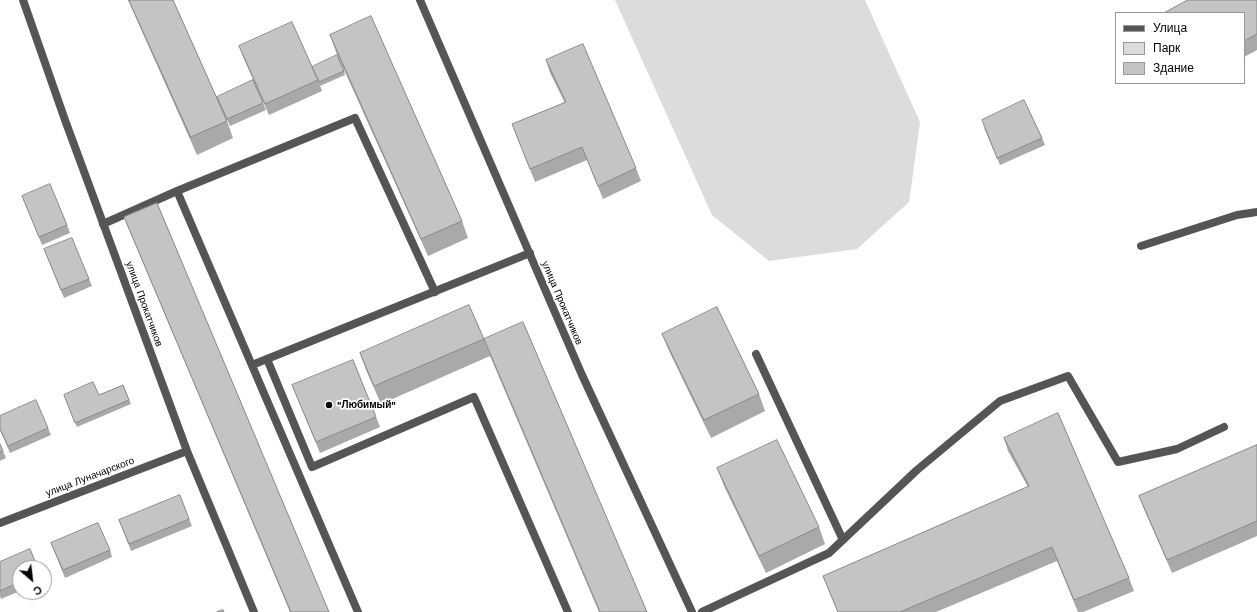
<!DOCTYPE html>
<meta charset="utf-8">
<style>
body{margin:0}
#map{position:relative;width:1257px;height:612px;overflow:hidden;background:#fff;font-family:"Work Sans",sans-serif}
canvas{display:block}
.legend{position:absolute;left:1115px;top:12px;width:130px;height:72px;box-sizing:border-box;background:#fff;border:1px solid #999;margin:0;padding:5px 7px;list-style:none;font-size:12px;color:#000}
.legend li{display:flex;align-items:center;gap:8px;height:20px}
.legend b{width:20px;border:1px solid #999}
.north{position:absolute;left:12px;top:560px;width:40px;height:40px;box-sizing:border-box;background:#fff;border:1px solid #999;border-radius:50%;rotate:152deg;font-size:11px;font-weight:700;line-height:16px;text-align:center;color:#000}
.north::after{content:'';display:block;margin:auto;width:14px;height:18px;background:#000;clip-path:polygon(50% 0,100% 100%,50% 72%,0 100%)}
</style>
<div id="map">
<canvas width="1257" height="612"></canvas>
<ul class="legend">
<li><b style="height:5px;background:#555"></b>Улица</li>
<li><b style="height:11px;background:#dcdcdc"></b>Парк</li>
<li><b style="height:11px;background:#c4c4c4"></b>Здание</li>
</ul>
<div class="north">С</div>
</div>
<script>
const context = document.querySelector('canvas').getContext('2d');
context.lineJoin = 'round';
function fillPath(path, color) {
  context.fillStyle = color;
  context.fill(path, 'evenodd');
}
function stroke(path, color, width, dash) {
  context.strokeStyle = color;
  context.lineWidth = width;
  context.lineCap = dash ? 'butt' : 'round';
  context.setLineDash(dash || []);
  context.stroke(path);
}
function write(font, color, halo, rows, align = 'center') {
  context.font = font + ' "Work Sans",sans-serif';
  context.lineWidth = 3.5;
  context.setLineDash([]);
  context.textBaseline = 'middle';
  context.strokeStyle = halo;
  context.fillStyle = color;
  for (const [text, x, y, turn = 0] of rows) {
    context.save();
    context.translate(x, y);
    context.rotate((+turn || 0) * Math.PI / 180);
    context.textAlign = isNaN(turn) ? turn : align;
    if (halo) context.strokeText(text, 0, 0);
    context.fillText(text, 0, 0);
    context.restore();
  }
}
const green = new Path2D(`
 M615,0h250l55,122 -11,80 -52,47 -88,12 -57,-46z`);
const service = new Path2D(`
 M177,191l178,-73 80,174
 M103,224l74,-33 181,421
 M1141,246l96,-31 20,-3
 M756,354l87,186
 M267,359l45,108 162,-70 94,215
 M252,365l278,-112
 M702,612l127,-59 88,-83 83,-69 68,-25 50,86 59,-13 47,-22`);
const minor = new Path2D(`
 M23,0l42,120 122,331 67,161
 M420,0l162,375 110,237
 M0,523l187,-72`);
const wall = new Path2D(`
 M128,0h45l54,121 6,17 -36,17z
 M1257,0v50l-13,7v-44z
 M330,35l132,186 6,17 -40,18 -92,-204z
 M239,46l73,21 32,4 1,4 -25,11v-1l2,6 -53,24 -26,-58z
 M546,60l90,108 5,13 -38,18 -16,-39 -52,22 -23,-58 53,-21 -15,-30z
 M217,97l46,6 3,7 -36,16z
 M984,128l58,10 3,7 -45,20z
 M22,196l45,29 3,8 -28,12z
 M124,217l205,395h-39l-159,-378z
 M44,249l45,30 3,7 -28,12z
 M662,334l97,60 6,17 -54,27 -42,-87z
 M484,339l6,17 -109,48 -15,-34 -6,-17z
 M484,339l163,273h-48l-109,-256z
 M123,385l8,19 -54,23 -13,-32h35z
 M292,385l84,32 4,10 -60,26z
 M0,416l48,12 3,7 -41,18 -10,-23z
 M1004,438l125,140 5,13 -51,21h-5l-21,-51 -121,51h-98l-15,-36 205,-89 -20,-36z
 M0,444l6,14 -6,3z
 M1257,445v91l-85,37 -28,-64 -5,-13z
 M717,468l102,59 6,17 -59,29 -42,-87z
 M189,519l3,7 -61,25 -12,-31z
 M51,543l59,7 2,7 -47,21z
 M0,562l20,6v23l-19,8 -1,-3z`);
const building = new Path2D(`
 M129,0h44l54,121 -36,16z
 M1188,0h69v34l-13,7v-28h-80z
 M371,16l91,205 -41,18 -91,-204z
 M292,22l26,58 -53,24 -26,-58z
 M583,44l53,124 -38,18 -16,-39 -52,22 -18,-45 54,-22 -20,-42z
 M337,55l7,16 -25,11 -7,-15z
 M253,80l10,23 -36,16 -10,-22z
 M1024,100l18,38 -45,20 -15,-38z
 M50,184l17,41 -28,12 -17,-41z
 M157,203l172,409h-38l-167,-395z
 M72,238l17,41 -28,11 -17,-41z
 M469,305l15,34 -110,47 -14,-33z
 M717,307l42,87 -55,26 -42,-86z
 M523,322l124,290h-47l-116,-273z
 M353,360l23,57 -60,25 -24,-57z
 M93,382l6,13 24,-10 6,15 -54,23 -11,-28z
 M36,400l12,28 -40,18 -8,-17v-13z
 M1058,413l71,165 -55,22 -22,-53 -152,65h-62l-15,-36 206,-90 -25,-48z
 M777,440l42,87 -60,29 -42,-88z
 M0,444l3,7 -3,1z
 M1257,445v76l-90,39 -28,-64z
 M180,495l9,24 -60,25 -10,-24z
 M98,523l12,27 -47,20 -12,-27z
 M30,549l8,19h-18v14l-20,9v-29z
 M223,610l1,2h-7z`);
const markers = [
 [329,405,4,"#000"]
];
const streetNames = [
 ["улица Прокатчиков",562,303,67],
 ["улица Прокатчиков",144,304,70],
 ["улица Луначарского",90,477,-21]
];
const poiNames = [
 ["\"Любимый\"",337,405]
];
fillPath(green, '#dcdcdc');
stroke(service, '#555', 8);
stroke(minor, '#555', 8);
fillPath(wall, '#a9a9a9');
fillPath(building, '#c4c4c4');
stroke(building, '#898989', 1);
for (const [x, y, r, color] of markers) {
  const dot = new Path2D();
  dot.arc(x, y, r, 0, 2 * Math.PI);
  context.fillStyle = color;
  context.fill(dot);
  stroke(dot, '#fff', 1.5);
}
write('10px', '#000', '#fff', streetNames);
write('bold 10px', '#000', '#fff', poiNames, 'left');
</script>
